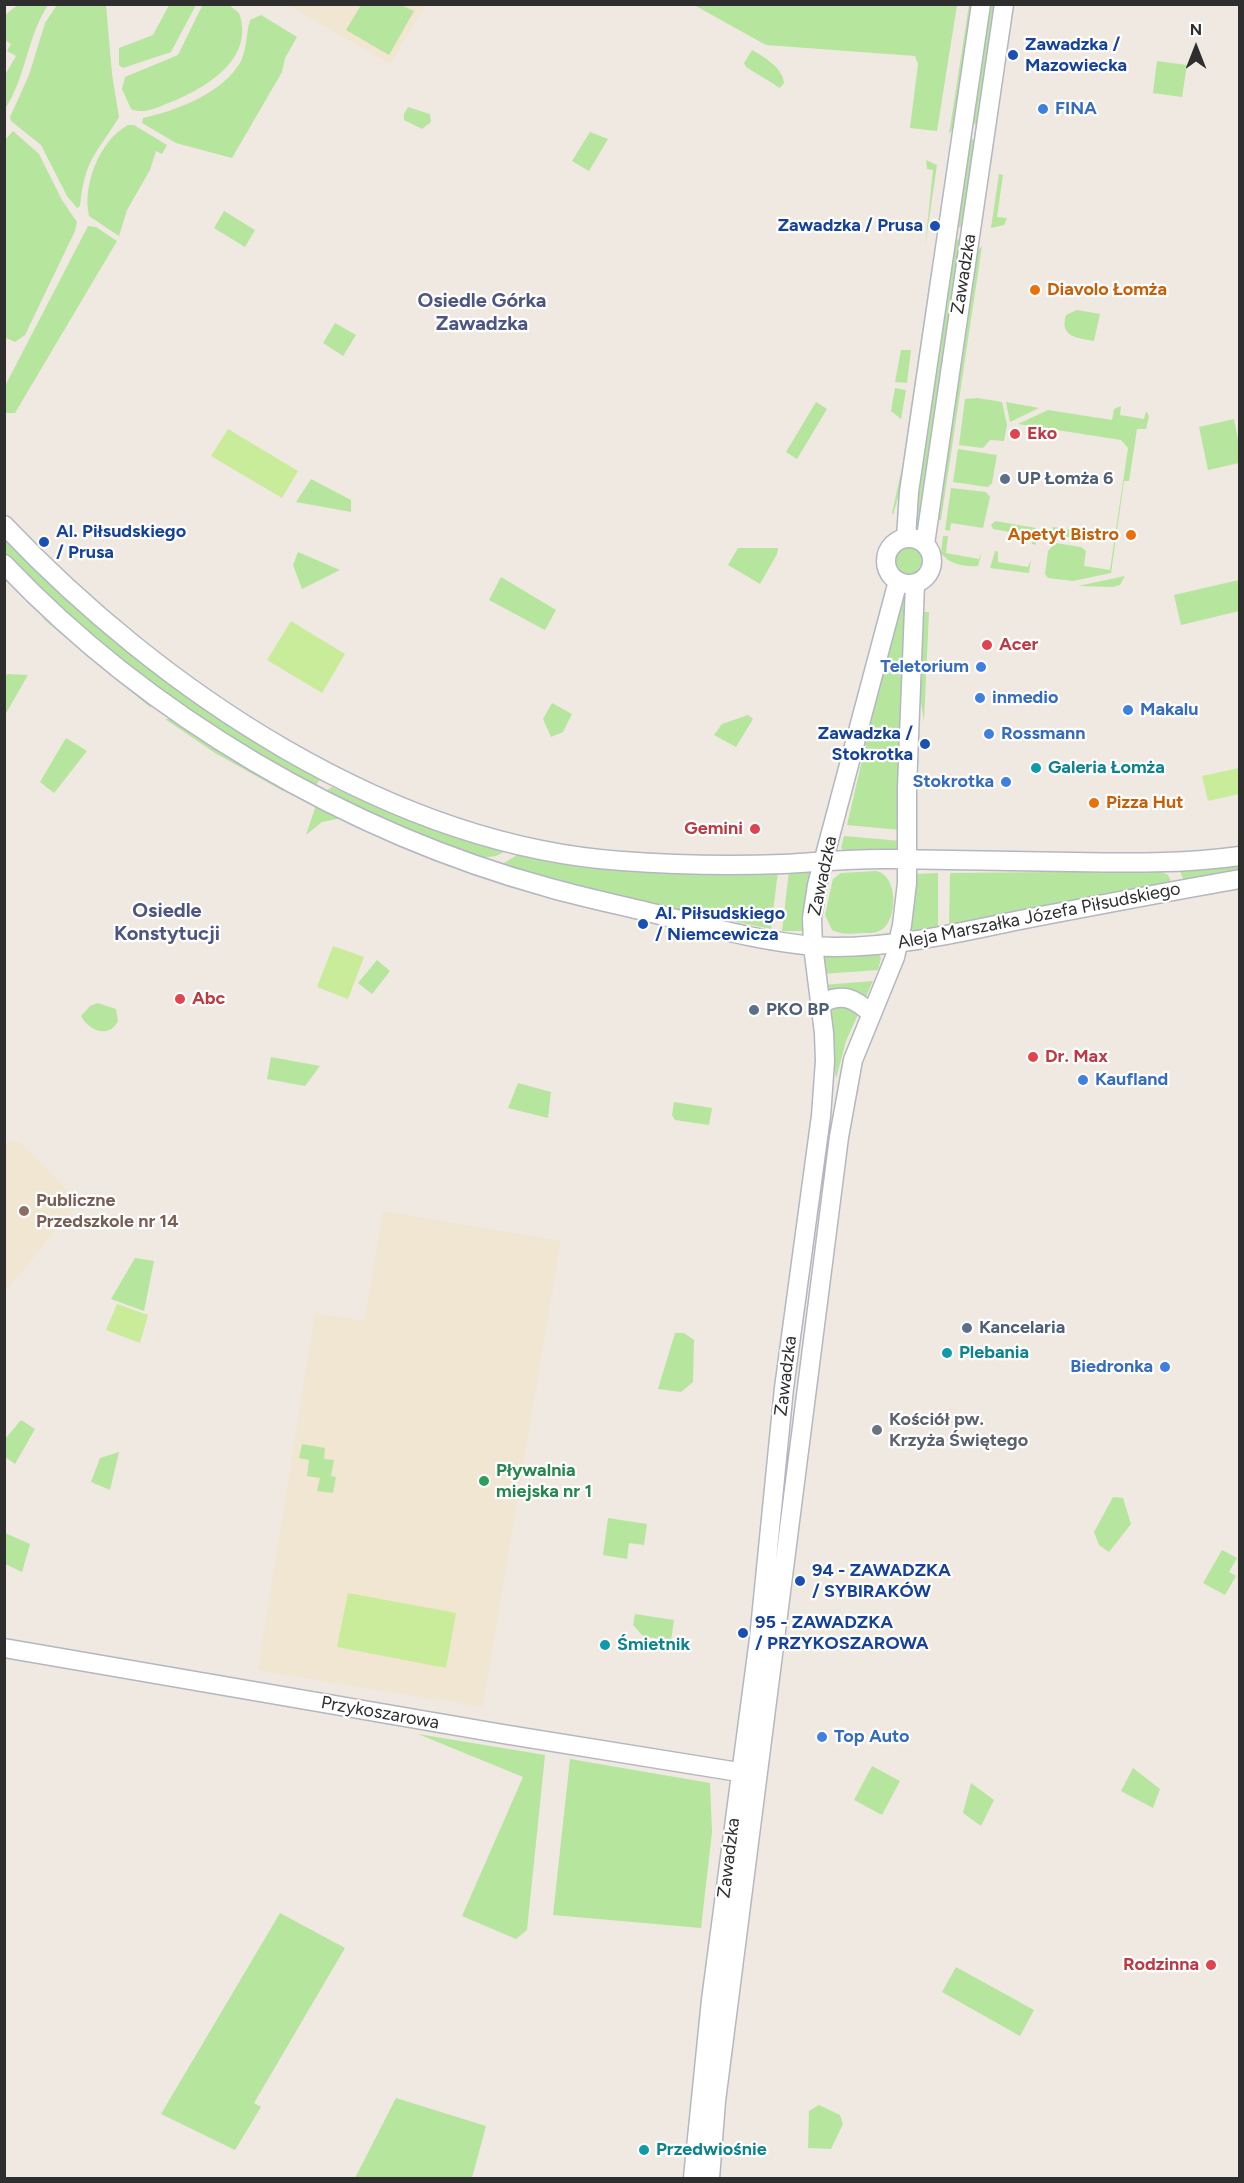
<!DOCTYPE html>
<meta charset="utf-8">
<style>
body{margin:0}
#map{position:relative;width:1244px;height:2183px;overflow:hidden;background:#efe9e1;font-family:Figtree,sans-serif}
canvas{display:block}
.frame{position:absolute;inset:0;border:6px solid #2e2e2e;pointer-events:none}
.north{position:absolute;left:1166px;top:18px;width:60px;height:60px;-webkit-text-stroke:4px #fff;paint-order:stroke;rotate:0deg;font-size:16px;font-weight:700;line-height:24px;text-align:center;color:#2e2e2e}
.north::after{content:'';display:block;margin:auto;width:21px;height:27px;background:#2e2e2e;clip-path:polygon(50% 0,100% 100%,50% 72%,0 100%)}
</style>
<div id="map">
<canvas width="1244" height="2183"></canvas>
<div class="frame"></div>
<div class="north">N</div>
</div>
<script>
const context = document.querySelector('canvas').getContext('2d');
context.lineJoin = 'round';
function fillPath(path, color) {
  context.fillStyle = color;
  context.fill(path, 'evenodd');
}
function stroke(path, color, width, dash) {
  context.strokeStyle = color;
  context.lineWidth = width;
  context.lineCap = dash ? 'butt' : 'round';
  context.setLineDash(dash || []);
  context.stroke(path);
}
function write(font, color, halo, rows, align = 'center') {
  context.font = font + ' Figtree,sans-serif';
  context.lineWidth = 4.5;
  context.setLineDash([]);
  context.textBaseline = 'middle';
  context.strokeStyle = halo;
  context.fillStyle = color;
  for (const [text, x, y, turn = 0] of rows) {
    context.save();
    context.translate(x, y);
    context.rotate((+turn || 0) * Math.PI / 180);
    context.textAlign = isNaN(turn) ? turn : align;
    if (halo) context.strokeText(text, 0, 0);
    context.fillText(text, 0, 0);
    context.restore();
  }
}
const education = new Path2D(`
 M288,5h138l-36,59z
 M5,1142h15l59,60 -74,90z
 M383,1211l178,30 -78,466 -225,-37 57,-357 49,8z`);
const green = new Path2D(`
 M19,4l29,1c-21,32 -22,72 -43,104v-34l11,-19 -9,-5 4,-7 -6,-4v-25z
 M203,4l26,1 10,8c17,47 -36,77 -73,91 -11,5 -24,10 -35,5l-9,-20 3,-12 53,-22z
 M57,5h49l6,69 7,43c-23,38 -34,41 -39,89l-3,2 -10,-12 -26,-51 -30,-24 -1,-4 19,-42 16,-52z
 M169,5h27l-25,47 -48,16 -4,-3v-17l34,-13z
 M361,5h40l13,6 -25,44 -43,-25z
 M694,5h263l-20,126 -27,-3 8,-64 -3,-8 -149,-11z
 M969,5h7l-20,119 -7,10z
 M988,5h9l-18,126 -7,-12z
 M261,15l36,22 -12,21 -3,14 -50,86 -56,-15 -34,-20 1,-5c32,-7 81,-25 98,-57 6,-13 5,-27 9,-41z
 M752,50c12,7 31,18 32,33l-4,5 -34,-21 -2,-4z
 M1157,61l30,4 -5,32 -29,-4z
 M408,107l22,7 1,8 -9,7 -18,-9v-6z
 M128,125h6l33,20 -5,9 -6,-3 -6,19 -23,40 -8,26 -30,-20c-7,-31 11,-76 39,-91z
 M13,131l26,23 23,46 15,22 -2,9 -50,104 -10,7 -11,-5v-196z
 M590,132l18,7 -19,32 -17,-10z
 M969,138l7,3 -13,85 -7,2z
 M926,160l11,5 -12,81 8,-76 -6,-1z
 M999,174l4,1 -6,42 10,1 -3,7 -13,3z
 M224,211l31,19 -10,17 -31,-19z
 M88,226l8,1 21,14 -102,172h-10v-27z
 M961,237l-39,298 -11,-2 43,-291z
 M982,246l-41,274h-7l40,-266z
 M932,265l3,13 -29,191 -13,46 -1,-2 10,-45z
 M1077,310l23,4 -6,27c-17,-3 -35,-4 -28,-26z
 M335,323l21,12 -13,21 -20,-13z
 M901,350h10l-4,33 -12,-1z
 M895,388l11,2 -5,29 -10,-8z
 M978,398l24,4 5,23 -3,16 -14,-1 -7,8 -24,-3 6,-46z
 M816,402l11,7 -30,50 -11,-7z
 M1006,402l33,6 -29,14z
 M1121,406l-1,9 24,4 2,-8 3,5 -3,13h-9l-8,52h-5l-13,92 -38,8 -25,-3 -3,-4 3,-23 7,-8 26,4 5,4 -2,15 26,4 18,-122 -7,-8 -103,-16 30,-14 64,10 2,-11z
 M1234,419l5,26v18l-31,7 -9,-43z
 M958,449l39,6 -5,28 -4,4 -35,-5z
 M311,479l40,21v12l-55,-10z
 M951,488l35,4 4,5 -7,31 -32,-5 -1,8 -5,-1z
 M995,521l41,7v17l-4,-1v-8l-39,-7 -2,-4z
 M1053,527l43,6 -7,7 -38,-5z
 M4,535l318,242 -7,9c-115,-61 -220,-138 -310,-231z
 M943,536h5l-2,17 33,6 3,-7 -4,14c-14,1 -29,-2 -37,-13z
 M738,548h40l-1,6 -17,30 -32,-19z
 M896 561a13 13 0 1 1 26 0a13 13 0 1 1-26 0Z
 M995,551l3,1v10l30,5 3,-8 -2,14 -39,-5z
 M298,552l42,18 -38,19 -9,-24z
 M1125,576l-5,9 -7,2 -35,-1z
 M501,577l55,33 -11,20 -56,-30z
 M1239,580v31l-58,14 -7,-30z
 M902,588h6l-8,242 -53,-5z
 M924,612h5l-5,109 -5,-30z
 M41,617l28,18 81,66 1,7z
 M7,674l21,1 -23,40v-37z
 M552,703l20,11 -9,18 -12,5 -8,-18z
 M748,715l5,4 -17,28 -22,-12 8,-11z
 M165,719h13l107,68 -2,4 -68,-38z
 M66,738l21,13 -33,42 -14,-11z
 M332,787l64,29 112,34 -12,6 -16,2 -78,-30 -78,-36z
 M316,805l26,13 -20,4 -16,13z
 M844,836l57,5v6l-4,4 -52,1 -4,-4z
 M520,853l258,18 -7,58 -182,-38 -88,-26z
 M1239,863v10l-55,8 -4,-10z
 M809,869l2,4 -7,58h-22l7,-60z
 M877,871c21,6 20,45 7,57 -7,6 -16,5 -23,5 -11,1 -19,2 -29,-3l-7,-15 8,-36 8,-6z
 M1159,871l9,4 4,8 -223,45 1,-55z
 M938,873v57l-29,3 7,-59z
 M878,953l3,5 -3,12 -56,4v-19z
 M377,960l13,11 -18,23 -14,-11z
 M873,981l-27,60 -10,38 -13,-94z
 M98,1003l18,6 2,12c-9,18 -29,10 -37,-5l9,-10z
 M271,1057l49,9 -15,20 -38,-7z
 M518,1083l33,9 -3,26 -40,-10z
 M674,1102l38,6 -3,17 -34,-5 -3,-5z
 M135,1258l19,3 -10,50 -33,-12z
 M675,1333h9l10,7 -1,42 -12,10 -23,-3z
 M21,1420l14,9 -20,35 -10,-7v-18z
 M302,1444l23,4 -1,11 10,1 -3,16 5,1 -3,16 -16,-2 3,-13 -13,-2 2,-16 -10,-2z
 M119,1452l-9,38 -19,-8 9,-24z
 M1113,1497l10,1 8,26 -22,28 -10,-7 -5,-13z
 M608,1518l39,6 -3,21 -15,-2 -2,16 -24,-4z
 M5,1533l25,11 -8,28 -17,-8z
 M1222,1550l15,8 -8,14 7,4 -11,19 -22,-12z
 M635,1614l39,6 -3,21 -28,-5 -10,-11z
 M418,1734l127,21 -18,175 -11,9 -54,-23 61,-139z
 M570,1759l140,24 2,49 -11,96 -148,-13z
 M872,1766l28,15 -18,34 -28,-15z
 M1133,1768l27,21 -7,19 -32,-17z
 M971,1783l23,17 -13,26 -18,-13z
 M280,1913l65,35 -91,155 7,4 -26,43 -74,-36z
 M956,1967l78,43 -14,26 -78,-44z
 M396,2098l90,28 -14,52h-117z
 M819,2105l21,10 3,9 -12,25 -23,-1 1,-37z`);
const pitch = new Path2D(`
 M228,429l70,42 -16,27 -71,-42z
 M291,621l54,33 -23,39 -55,-33z
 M1239,768v26l-31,7 -6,-25z
 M333,946l31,11 -16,42 -31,-12z
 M117,1304l31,11 -8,28 -34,-13z
 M348,1593l108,20 -10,55 -109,-21z`);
const tertiary = new Path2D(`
 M4,525c156,165 386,320 618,336 53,4 108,5 161,3 36,-2 72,-6 108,-5 60,1 121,2 181,3 56,1 111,2 168,-6
 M906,538l3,-46 72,-488
 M886 561a23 23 0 1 1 46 0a23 23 0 1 1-46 0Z
 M925,544l79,-540
 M4,564c144,152 344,269 546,324 32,9 65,16 98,24 56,14 129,34 186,35 63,0 124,-14 186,-27 73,-14 146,-28 220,-41
 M820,1004c23,-12 34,-6 52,10
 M4,1648l499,86 248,40
 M693,2178l18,-178 48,-361 25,-251 37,-272 4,-55 -1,-28 -11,-87 -1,-28 5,-33 81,-304
 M710,2178l6,-77 123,-964 14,-77 42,-103 7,-32 5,-42v-95l8,-204`);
const markers = [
 [1013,55,6,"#1a4fb4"],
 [1043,109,6,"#3f7fe0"],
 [935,226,6,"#1a4fb4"],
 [1035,290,6,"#e8710a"],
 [1015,434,6,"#e0444e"],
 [1005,479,6,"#5c6f8a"],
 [1131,535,6,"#e8710a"],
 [44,542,6,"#1a4fb4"],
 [987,645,6,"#e0444e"],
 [981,667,6,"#3f7fe0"],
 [980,698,6,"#3f7fe0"],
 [1128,710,6,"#3f7fe0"],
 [989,734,6,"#3f7fe0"],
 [925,744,6,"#1a4fb4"],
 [1036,768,6,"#0f9aa8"],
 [1006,782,6,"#3f7fe0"],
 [1094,803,6,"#e8710a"],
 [755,829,6,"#e0444e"],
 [643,924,6,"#1a4fb4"],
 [180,999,6,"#e0444e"],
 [754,1010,6,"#5c6f8a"],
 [1033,1057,6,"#e0444e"],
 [1083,1080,6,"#3f7fe0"],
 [24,1211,6,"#8d6e63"],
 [967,1328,6,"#5c6f8a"],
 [947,1353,6,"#0f9aa8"],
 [1165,1367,6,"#3f7fe0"],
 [877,1430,6,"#6b7280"],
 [484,1481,6,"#2e9e5b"],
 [800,1581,6,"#1a4fb4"],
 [743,1633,6,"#1a4fb4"],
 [605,1645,6,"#0f9aa8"],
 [822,1737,6,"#3f7fe0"],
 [1211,1965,6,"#e0444e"],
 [644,2150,6,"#0f9aa8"]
];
const transitNames = [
 ["Zawadzka /",1025,45],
 ["Mazowiecka",1025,66],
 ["Zawadzka / Prusa",923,226,"right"],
 ["Al. Piłsudskiego",56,532],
 ["/ Prusa",56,553],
 ["Zawadzka /",913,734,"right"],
 ["Stokrotka",913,755,"right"],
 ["Al. Piłsudskiego",655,914],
 ["/ Niemcewicza",655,935],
 ["94 - ZAWADZKA",812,1571],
 ["/ SYBIRAKÓW",812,1592],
 ["95 - ZAWADZKA",755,1623],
 ["/ PRZYKOSZAROWA",755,1644]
];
const shopNames = [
 ["FINA",1055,109],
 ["Teletorium",969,667,"right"],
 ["inmedio",992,698],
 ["Makalu",1140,710],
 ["Rossmann",1001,734],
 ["Stokrotka",994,782,"right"],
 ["Kaufland",1095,1080],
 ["Biedronka",1153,1367,"right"],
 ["Top Auto",834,1737]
];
const streetNames = [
 ["Zawadzka",964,274,-81],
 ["Zawadzka",823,876,-78],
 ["Aleja Marszałka Józefa Piłsudskiego",1039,916,-11],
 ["Zawadzka",786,1376,-83],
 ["Przykoszarowa",380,1713,10],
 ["Zawadzka",729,1858,-83]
];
const foodNames = [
 ["Diavolo Łomża",1047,290],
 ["Apetyt Bistro",1119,535,"right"],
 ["Pizza Hut",1106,803]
];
const healthNames = [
 ["Eko",1027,434],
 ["Acer",999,645],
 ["Gemini",743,829,"right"],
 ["Abc",192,999],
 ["Dr. Max",1045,1057],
 ["Rodzinna",1199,1965,"right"]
];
const serviceNames = [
 ["UP Łomża 6",1017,479],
 ["PKO BP",766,1010],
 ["Kancelaria",979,1328]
];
const cultureNames = [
 ["Galeria Łomża",1048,768],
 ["Plebania",959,1353],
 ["Śmietnik",617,1645],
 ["Przedwiośnie",656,2150]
];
const educationNames = [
 ["Publiczne",36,1201],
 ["Przedszkole nr 14",36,1222]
];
const worshipNames = [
 ["Kościół pw.",889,1420],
 ["Krzyża Świętego",889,1441]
];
const leisureNames = [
 ["Pływalnia",496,1471],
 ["miejska nr 1",496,1492]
];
const neighbourhoodNames = [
 ["Osiedle Górka",482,301],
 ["Zawadzka",482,324],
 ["Osiedle",167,911],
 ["Konstytucji",167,934]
];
fillPath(education, '#f0e6d1');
fillPath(green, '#b6e59e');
fillPath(pitch, '#c9ec9a');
stroke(tertiary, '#b4b7c1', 21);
stroke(tertiary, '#fff', 18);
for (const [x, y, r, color] of markers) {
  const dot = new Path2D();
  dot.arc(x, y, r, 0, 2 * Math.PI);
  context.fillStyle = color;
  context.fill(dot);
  stroke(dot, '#fff', 2);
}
write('bold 18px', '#164399', '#fff', transitNames, 'left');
write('bold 18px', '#366cbe', '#fff', shopNames, 'left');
write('18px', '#2e2e2e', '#fff', streetNames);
write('bold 18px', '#c56008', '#fff', foodNames, 'left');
write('bold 18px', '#be3a42', '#fff', healthNames, 'left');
write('bold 18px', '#4e5e75', '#fff', serviceNames, 'left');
write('bold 18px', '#0d838f', '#fff', cultureNames, 'left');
write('bold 18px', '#785e54', '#fff', educationNames, 'left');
write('bold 18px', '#5b616d', '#fff', worshipNames, 'left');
write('bold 18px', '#27864d', '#fff', leisureNames, 'left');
write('bold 20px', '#4d5680', '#fff', neighbourhoodNames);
</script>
